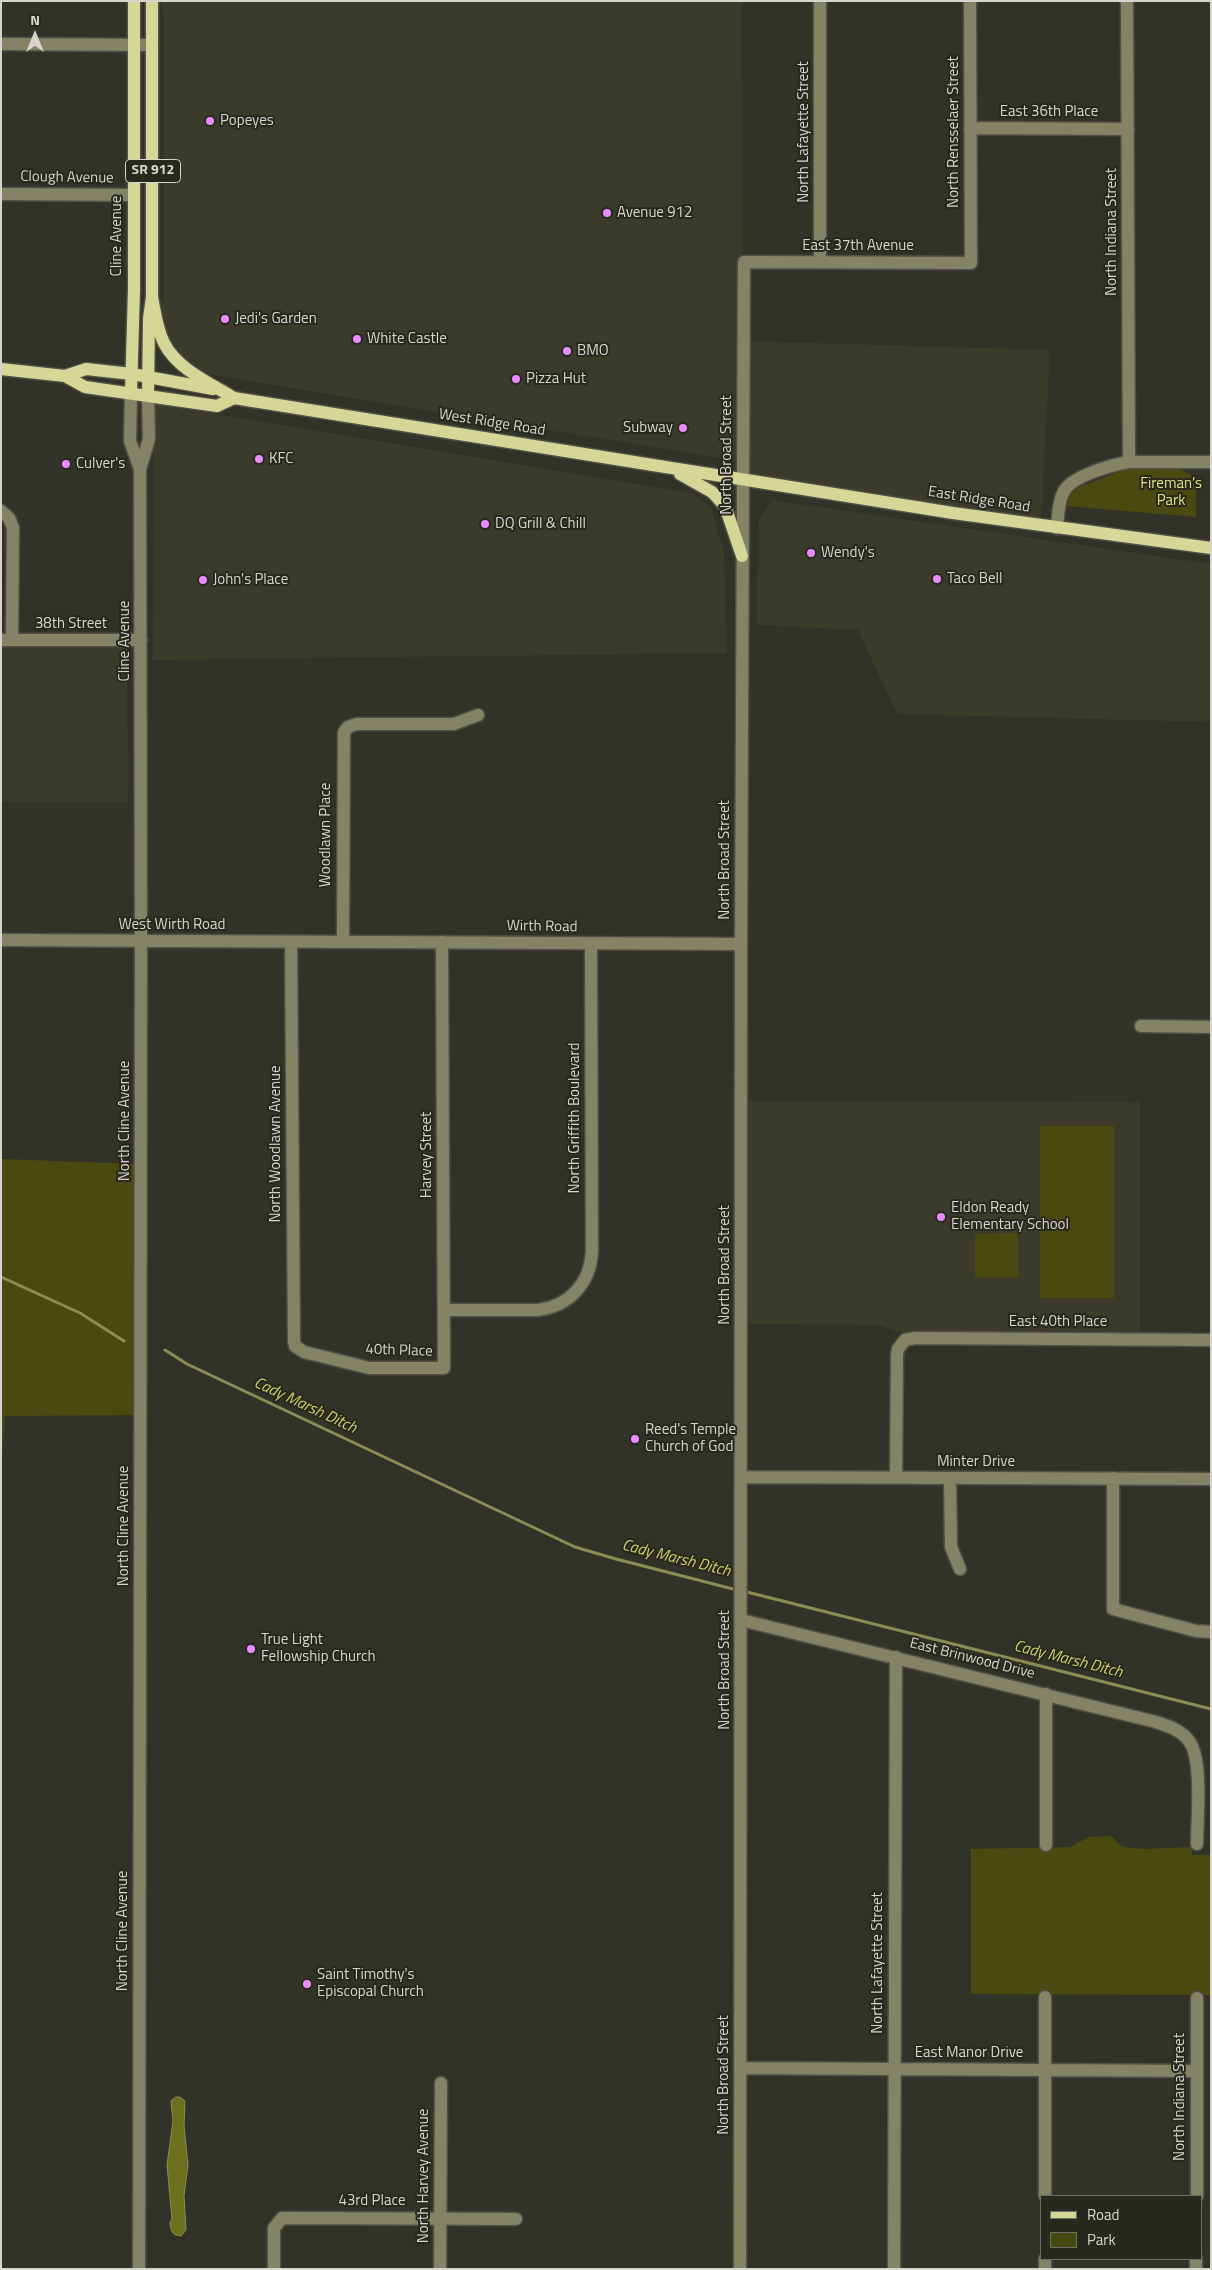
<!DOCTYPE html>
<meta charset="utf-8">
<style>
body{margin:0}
#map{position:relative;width:1212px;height:2270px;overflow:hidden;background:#323328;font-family:"Titillium Web",sans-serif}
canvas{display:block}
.frame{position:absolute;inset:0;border:2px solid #d5d5ce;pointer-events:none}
.legend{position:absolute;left:1040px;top:2195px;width:162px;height:65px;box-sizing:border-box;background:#28291e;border:1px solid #6d6e64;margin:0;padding:6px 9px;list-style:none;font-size:15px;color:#d5d5ce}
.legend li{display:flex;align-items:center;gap:10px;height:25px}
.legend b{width:25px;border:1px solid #6d6e64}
.north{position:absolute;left:10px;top:10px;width:50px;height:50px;-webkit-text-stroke:4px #28291e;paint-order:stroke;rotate:0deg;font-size:14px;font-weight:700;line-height:20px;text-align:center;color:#d5d5ce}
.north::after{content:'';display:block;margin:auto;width:18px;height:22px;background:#d5d5ce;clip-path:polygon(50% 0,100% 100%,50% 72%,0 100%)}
</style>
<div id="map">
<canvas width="1212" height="2270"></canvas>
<div class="frame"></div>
<ul class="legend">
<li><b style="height:6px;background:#d4d795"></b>Road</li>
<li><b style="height:14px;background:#494a10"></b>Park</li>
</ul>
<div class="north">N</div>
</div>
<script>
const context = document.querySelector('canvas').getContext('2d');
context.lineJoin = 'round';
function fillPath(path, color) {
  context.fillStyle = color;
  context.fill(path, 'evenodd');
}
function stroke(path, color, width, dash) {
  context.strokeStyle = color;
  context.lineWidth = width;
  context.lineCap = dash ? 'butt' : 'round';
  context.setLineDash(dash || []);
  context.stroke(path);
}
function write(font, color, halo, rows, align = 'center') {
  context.font = font + ' "Titillium Web",sans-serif';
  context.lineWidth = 4;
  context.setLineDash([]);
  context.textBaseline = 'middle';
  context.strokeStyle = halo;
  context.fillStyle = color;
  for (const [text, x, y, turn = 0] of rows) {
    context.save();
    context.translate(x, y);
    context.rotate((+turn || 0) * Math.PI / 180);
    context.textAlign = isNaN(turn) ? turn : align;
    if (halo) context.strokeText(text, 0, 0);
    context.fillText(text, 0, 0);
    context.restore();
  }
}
const built = new Path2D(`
 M160,1h582l1,461 -531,-87 -18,-7 -18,-15 -12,-21 -3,-25 3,-5v-286z
 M746,341l304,9 -9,172 -295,-44z
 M154,404l539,89 18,15 13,46 3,99 -574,7z
 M772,500l439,64v158l-314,-8 -39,-84 -101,-5 2,-106z
 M1,647h126l1,155h-127z
 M741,1101l399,1v237l-225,-1 -37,-13 -137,-1z`);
const green = new Path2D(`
 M1127,469h52l12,6 5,11v31l-129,-11 4,-13 3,-4z
 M1040,1126h74v172h-74z
 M1,1159l139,5 1,251 -136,1 -4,53z
 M1018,1233v44l-43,1v-44z
 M1112,1836l10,11 23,2 46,-2 1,8h19v140l-240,-1v-145l99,-2 19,-10z`);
const water = new Path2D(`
 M176,2097h4l5,4 -1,25 4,39 -4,31 2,34 -5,6c-9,-1 -10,-4 -11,-13l2,-4 -5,-54 6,-44 -2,-20z`);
const stream = new Path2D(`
 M1,1277l79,36 44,28
 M165,1350l22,14 388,183 41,12 121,31
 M743,1591l468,118`);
const minor = new Path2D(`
 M820,1v261
 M1127,1l2,461
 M1,44l151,1
 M970,128l158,1
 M1,194l132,1
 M131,393l-1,48 10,28
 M1,511l8,7 4,10 -1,112
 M1057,528c1,-11 1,-25 6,-35 7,-17 49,-28 66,-31h82
 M1,640h140
 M1,940l740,4
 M291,942l3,399 1,5 9,6 65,16h75l-2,-426
 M343,942l1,-210 4,-5 8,-3h98l24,-9
 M1141,1026l70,1
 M444,1310h94c31,-4 52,-26 54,-58l-1,-308
 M741,1477l470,2
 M896,1478l1,-123 1,-6 7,-9 10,-2 296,2
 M950,1478l1,69 9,22
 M1113,1478v131l83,22 15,1
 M741,1620l415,102c12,4 25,8 33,19 14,18 8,79 8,103
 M1046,1694v151
 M740,2068l457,3
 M1045,2196v-199
 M1197,2196v-198
 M139,2269l2,-1328 -1,-472 9,-30 -1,-44
 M274,2269v-41l8,-10 234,1
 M440,2269l1,-186
 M740,2269l1,-1325 3,-682 227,1 -1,-262
 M894,2269l2,-612
 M1045,2269v-10
 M1196,2269v-10`);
const major = new Path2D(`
 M152,297c3,15 5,32 12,46 14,27 46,40 70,55l719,115 258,35
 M1,369l64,7 20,11 132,19 17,-8
 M65,376l21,-7 46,5 81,15
 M131,393l3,-104v-288
 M148,395l1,-77 3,-21v-296
 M680,474l32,18 13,14 17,50`);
const markers = [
 [210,121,5,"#e98dfe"],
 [607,213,5,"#e98dfe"],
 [225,319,5,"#e98dfe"],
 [357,339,5,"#e98dfe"],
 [567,351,5,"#e98dfe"],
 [516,379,5,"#e98dfe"],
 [683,428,5,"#e98dfe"],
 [259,459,5,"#e98dfe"],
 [66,464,5,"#e98dfe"],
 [485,524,5,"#e98dfe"],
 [811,553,5,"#e98dfe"],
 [937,579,5,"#e98dfe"],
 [203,580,5,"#e98dfe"],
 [941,1217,5,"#e98dfe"],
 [635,1439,5,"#e98dfe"],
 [251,1649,5,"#e98dfe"],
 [307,1984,5,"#e98dfe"]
];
const shields = [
 [153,171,55]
];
const shieldNames = [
 ["SR 912",153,171]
];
const streetNames = [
 ["East 36th Place",1049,112],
 ["North Lafayette Street",804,132,-90],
 ["North Rensselaer Street",954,132,-90],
 ["Clough Avenue",67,178,1],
 ["North Indiana Street",1112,232,-90],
 ["Cline Avenue",117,236,-90],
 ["East 37th Avenue",858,246],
 ["West Ridge Road",492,423,9],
 ["North Broad Street",727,455,-90],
 ["East Ridge Road",979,500,9],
 ["38th Street",71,624],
 ["Cline Avenue",125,641,-90],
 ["Woodlawn Place",326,835,-90],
 ["North Broad Street",725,860,-90],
 ["West Wirth Road",172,925],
 ["Wirth Road",542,927,1],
 ["North Griffith Boulevard",575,1118,-90],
 ["North Cline Avenue",125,1121,-90],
 ["North Woodlawn Avenue",276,1144,-90],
 ["Harvey Street",427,1155,-90],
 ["North Broad Street",725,1265,-90],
 ["East 40th Place",1058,1322],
 ["40th Place",399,1351,2],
 ["Minter Drive",976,1462],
 ["North Cline Avenue",124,1526,-90],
 ["East Brinwood Drive",972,1659,14],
 ["North Broad Street",725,1670,-90],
 ["North Cline Avenue",123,1931,-90],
 ["North Lafayette Street",878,1963,-90],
 ["East Manor Drive",969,2053],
 ["North Broad Street",724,2075,-90],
 ["North Indiana Street",1180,2097,-90],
 ["North Harvey Avenue",424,2176,-90],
 ["43rd Place",372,2201]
];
const poiNames = [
 ["Popeyes",220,121],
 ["Avenue 912",617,213],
 ["Jedi's Garden",235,319],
 ["White Castle",367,339],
 ["BMO",577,351],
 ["Pizza Hut",526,379],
 ["Subway",673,428,"right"],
 ["KFC",269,459],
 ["Culver's",76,464],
 ["DQ Grill & Chill",495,524],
 ["Wendy's",821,553],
 ["Taco Bell",947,579],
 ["John's Place",213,580],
 ["Eldon Ready",951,1208],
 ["Elementary School",951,1225],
 ["Reed's Temple",645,1430],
 ["Church of God",645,1447],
 ["True Light",261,1640],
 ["Fellowship Church",261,1657],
 ["Saint Timothy's",317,1975],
 ["Episcopal Church",317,1992]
];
const parkNames = [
 ["Fireman’s",1171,484],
 ["Park",1171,501]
];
const waterNames = [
 ["Cady Marsh Ditch",305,1406,25],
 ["Cady Marsh Ditch",676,1559,14],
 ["Cady Marsh Ditch",1068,1660,14]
];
fillPath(built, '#3a3b2a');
fillPath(green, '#494a10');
fillPath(water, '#6d6e1e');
stroke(water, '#8c8d53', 1);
stroke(stream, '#8c8d53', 3);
stroke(minor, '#4f5046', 15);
stroke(major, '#4f5046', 15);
stroke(minor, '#838465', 12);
stroke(major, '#d4d795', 12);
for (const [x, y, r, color] of markers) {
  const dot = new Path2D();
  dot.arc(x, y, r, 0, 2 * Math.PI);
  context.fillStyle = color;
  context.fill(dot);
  stroke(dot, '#28291e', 2);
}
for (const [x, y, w] of shields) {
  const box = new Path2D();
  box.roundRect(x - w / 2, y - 11.5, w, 23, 4);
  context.fillStyle = '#28291e';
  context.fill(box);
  stroke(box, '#d5d5ce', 1);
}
write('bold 14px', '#d5d5ce', null, shieldNames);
write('15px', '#d5d5ce', '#28291e', streetNames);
write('15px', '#d5d5ce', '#28291e', poiNames, 'left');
write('15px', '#e0e379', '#28291e', parkNames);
write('italic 16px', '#ced167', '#28291e', waterNames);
</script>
